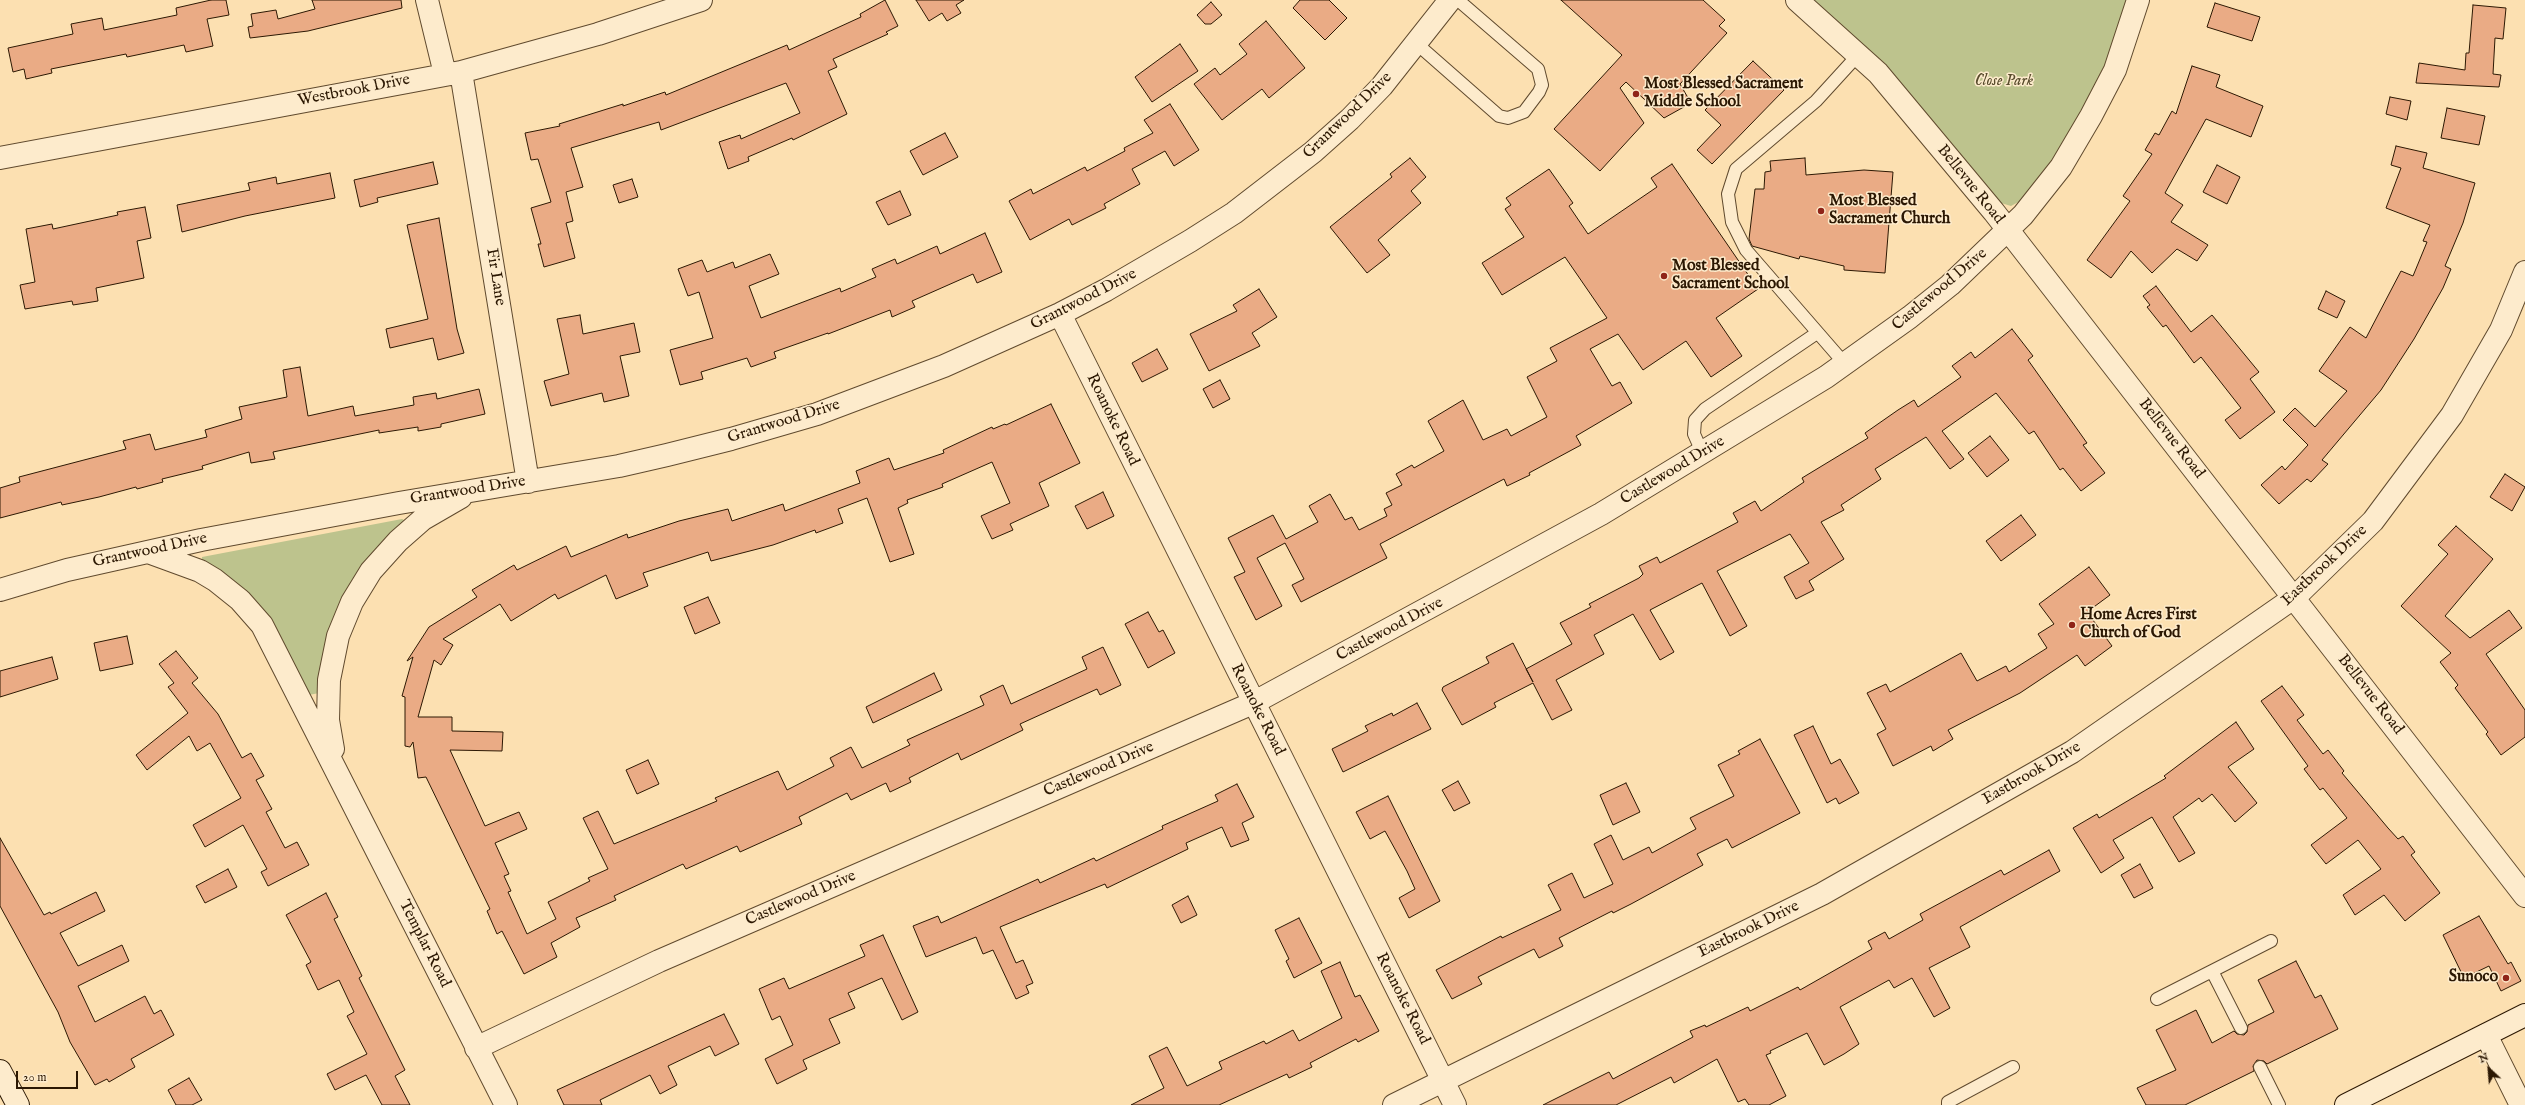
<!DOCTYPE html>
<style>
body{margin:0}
#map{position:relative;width:2525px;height:1105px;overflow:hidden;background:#fce0b1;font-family:"IM FELL English",serif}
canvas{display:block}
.north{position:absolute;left:2469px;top:1049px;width:40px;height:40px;-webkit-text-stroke:3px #fdebcc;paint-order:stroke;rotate:334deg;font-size:11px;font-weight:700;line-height:16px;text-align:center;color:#2c1803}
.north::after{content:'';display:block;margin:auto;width:14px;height:18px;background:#2c1803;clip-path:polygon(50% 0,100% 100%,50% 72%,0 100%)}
.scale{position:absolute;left:16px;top:1071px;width:62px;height:18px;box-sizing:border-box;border:2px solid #2c1803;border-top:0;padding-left:5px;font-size:12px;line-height:14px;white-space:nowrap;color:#2c1803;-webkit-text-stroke:3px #fdebcc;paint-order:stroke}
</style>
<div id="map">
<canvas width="2525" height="1105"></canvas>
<div class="north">N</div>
<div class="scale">20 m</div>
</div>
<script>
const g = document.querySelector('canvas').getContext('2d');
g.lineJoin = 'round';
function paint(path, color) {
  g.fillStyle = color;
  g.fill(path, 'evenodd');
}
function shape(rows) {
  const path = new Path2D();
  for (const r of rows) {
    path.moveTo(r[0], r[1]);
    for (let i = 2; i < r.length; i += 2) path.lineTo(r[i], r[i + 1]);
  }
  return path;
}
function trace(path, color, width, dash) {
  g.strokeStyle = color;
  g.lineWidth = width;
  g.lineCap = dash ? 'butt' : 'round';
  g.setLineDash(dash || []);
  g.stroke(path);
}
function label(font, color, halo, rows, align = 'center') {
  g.font = font + ' "IM FELL English",serif';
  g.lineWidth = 3;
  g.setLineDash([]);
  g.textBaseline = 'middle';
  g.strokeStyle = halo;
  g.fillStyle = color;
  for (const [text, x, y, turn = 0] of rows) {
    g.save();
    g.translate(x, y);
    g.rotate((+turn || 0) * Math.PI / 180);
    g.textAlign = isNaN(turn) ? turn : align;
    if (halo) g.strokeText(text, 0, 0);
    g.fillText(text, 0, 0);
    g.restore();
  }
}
paint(shape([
 [1809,0,2128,0,2100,81,2054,162,2024,199,2011,206,2001,203,1920,111],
 [402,519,408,522,377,554,319,693,309,695,202,565,202,557]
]), '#bdc38d');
const building = shape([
 [211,0,226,0,229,15,207,19,213,46,186,52,184,45,127,57,126,54,51,69,52,73,26,79,24,69,13,72,8,48,73,34,71,24,102,18,104,30,177,15,176,8,211,0],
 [312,0,401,0,402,8,308,31,250,38,248,27,253,26,251,14,276,10,278,19,315,9,312,0],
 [885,0,898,26,886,32,888,34,833,59,837,67,828,71,847,114,793,140,792,138,748,157,749,161,728,169,719,142,740,135,741,139,800,113,786,83,661,130,659,122,571,148,583,187,566,192,573,221,566,223,575,258,544,267,538,244,541,244,531,208,551,202,538,159,531,160,525,133,560,126,559,124,623,104,623,106,665,92,666,95,787,45,789,50,861,17,860,14,885,0],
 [916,0,964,0,956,5,961,13,947,21,942,13,929,21,916,0],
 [1300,0,1329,0,1347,18,1325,40,1293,8,1300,0],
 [1561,0,1703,0,1725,20,1719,26,1727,33,1680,84,1691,103,1664,118,1626,82,1620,88,1644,123,1600,171,1554,129,1622,55,1561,0],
 [1211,2,1222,15,1211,24,1205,24,1197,15,1211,2],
 [2215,3,2260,17,2252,41,2207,27,2215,3],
 [2473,5,2506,8,2503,39,2495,38,2493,74,2501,75,2499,87,2416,83,2419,63,2465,70,2466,53,2469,53,2473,5],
 [1266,21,1305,68,1269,98,1262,89,1222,120,1194,84,1215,68,1220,75,1247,54,1239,44,1266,21],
 [1180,44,1198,71,1152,102,1135,77,1180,44],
 [1753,61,1784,90,1712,164,1697,150,1721,125,1705,110,1753,61],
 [2192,66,2220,75,2216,87,2263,106,2251,137,2206,119,2165,193,2183,205,2171,222,2208,245,2197,261,2177,249,2152,273,2131,251,2111,278,2087,260,2130,201,2123,196,2152,154,2145,150,2155,133,2159,135,2172,111,2176,114,2192,66],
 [2390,97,2411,101,2407,120,2386,114,2390,97],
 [1170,104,1199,150,1174,166,1165,151,1132,169,1140,184,1104,204,1106,208,1072,225,1069,219,1030,240,1009,201,1031,189,1033,194,1085,167,1087,171,1125,151,1124,148,1153,133,1144,120,1170,104],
 [2447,108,2485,116,2479,145,2441,138,2447,108],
 [945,133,958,157,923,175,910,151,945,133],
 [2396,146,2427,153,2423,168,2475,183,2463,223,2445,266,2451,269,2443,288,2414,339,2381,390,2322,460,2328,464,2311,482,2307,479,2279,504,2261,485,2282,466,2285,470,2308,445,2283,420,2295,408,2315,427,2347,391,2319,371,2350,327,2366,338,2401,271,2413,276,2427,242,2423,241,2430,225,2386,208,2401,168,2391,165,2396,146],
 [1410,158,1426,177,1411,191,1421,203,1378,240,1390,255,1367,273,1330,227,1392,177,1390,174,1410,158],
 [1805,158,1806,175,1864,170,1893,172,1885,273,1844,270,1844,266,1800,256,1799,259,1752,246,1749,239,1755,189,1764,189,1765,172,1771,171,1770,161,1805,158],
 [433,162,438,184,377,198,378,202,360,207,354,180,433,162],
 [1672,164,1758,289,1716,318,1742,356,1711,377,1686,341,1643,370,1618,334,1590,349,1612,386,1620,382,1632,403,1576,436,1581,445,1529,473,1530,475,1507,486,1504,479,1380,544,1387,558,1301,602,1292,585,1304,579,1285,543,1257,558,1282,606,1256,620,1234,577,1245,572,1228,538,1273,515,1286,539,1318,522,1309,506,1330,494,1345,520,1352,517,1359,530,1387,516,1384,509,1392,505,1386,493,1402,485,1396,474,1412,465,1414,468,1444,451,1428,421,1463,400,1483,440,1507,429,1511,436,1547,417,1527,377,1557,361,1550,348,1607,318,1565,257,1502,295,1482,263,1524,237,1505,209,1511,205,1506,198,1549,169,1573,203,1569,206,1588,234,1657,187,1651,178,1672,164],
 [2217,165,2240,177,2227,204,2203,192,2217,165],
 [330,173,335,198,245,216,182,232,177,205,250,190,248,183,276,177,277,184,330,173],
 [632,179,638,197,619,203,613,185,632,179],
 [900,191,911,215,888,225,876,202,900,191],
 [145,207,151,238,137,241,144,278,96,288,98,301,73,305,72,301,25,309,20,285,35,282,26,229,52,224,53,229,118,215,117,212,145,207],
 [439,218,457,329,464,353,438,360,433,338,390,348,386,329,428,319,407,225,439,218],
 [985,233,1002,272,977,283,973,274,912,301,915,307,892,317,890,310,828,334,828,333,774,352,776,358,751,367,747,358,701,372,703,379,680,385,670,350,713,338,699,292,688,296,678,269,702,260,707,272,733,262,735,268,770,254,779,274,749,286,761,318,840,288,841,292,876,277,872,269,895,259,897,264,937,246,940,254,985,233],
 [2156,286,2191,332,2212,315,2259,372,2250,379,2275,412,2240,439,2225,420,2241,408,2201,357,2194,363,2166,325,2163,327,2147,307,2150,305,2143,296,2156,286],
 [1259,289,1277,317,1252,333,1260,346,1209,371,1190,334,1237,311,1233,305,1259,289],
 [2326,291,2345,301,2337,318,2318,309,2326,291],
 [580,315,583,334,634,323,640,352,620,356,629,396,604,402,602,393,551,406,544,381,569,374,557,319,580,315],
 [2012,329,2033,356,2028,360,2087,443,2083,445,2105,473,2081,491,2063,468,2060,470,2034,431,2029,434,1996,393,1942,431,1964,459,1950,469,1926,437,1875,469,1881,479,1841,505,1844,510,1821,522,1844,559,1809,581,1814,590,1796,599,1784,577,1809,563,1790,534,1717,571,1747,626,1730,636,1702,583,1650,610,1674,652,1660,660,1633,614,1594,635,1604,654,1556,680,1572,710,1552,720,1533,683,1494,703,1496,707,1462,725,1442,690,1443,687,1489,663,1486,657,1513,643,1533,682,1526,669,1572,644,1560,623,1591,607,1589,604,1639,578,1643,574,1639,566,1657,557,1660,563,1738,522,1733,513,1755,501,1761,511,1804,482,1802,478,1868,438,1865,433,1898,410,1914,400,1918,407,1961,377,1952,366,1971,352,1975,358,2012,329],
 [1157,349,1168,369,1142,382,1132,363,1157,349],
 [300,367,308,416,353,406,355,416,414,405,413,397,436,393,437,399,479,389,485,414,441,424,441,427,418,431,418,427,379,433,379,430,273,452,275,459,251,463,249,452,202,466,203,469,162,479,163,482,137,489,136,487,99,497,62,505,61,502,0,518,0,488,20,482,19,477,126,449,123,441,150,434,155,450,207,437,205,430,242,419,239,407,287,397,283,370,300,367],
 [1220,380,1230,399,1213,408,1203,389,1220,380],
 [1051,404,1080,463,1039,483,1049,506,1010,524,1013,530,992,539,981,516,1010,503,992,462,942,484,943,487,907,500,908,503,898,508,914,554,890,562,867,498,838,509,843,523,816,533,815,530,773,545,711,561,708,552,643,573,648,586,616,599,606,575,558,599,555,594,511,621,500,604,443,639,453,645,441,665,434,660,418,717,452,717,452,731,503,732,502,751,450,750,485,826,519,812,527,829,495,843,509,874,504,876,511,891,508,892,527,934,556,919,548,902,590,881,588,878,608,869,583,818,598,811,614,844,717,801,715,798,778,771,787,790,834,766,830,758,851,747,862,768,910,745,907,740,984,705,980,696,1003,685,1011,704,1087,669,1082,657,1103,647,1121,685,1100,695,1097,689,1020,724,1023,730,961,760,958,753,909,778,911,782,890,792,886,783,851,800,847,793,799,817,802,824,740,852,737,846,686,869,683,864,614,896,616,900,576,918,580,927,551,943,557,957,524,974,502,931,497,934,487,911,490,909,426,777,418,778,413,742,410,747,405,746,405,697,402,696,413,657,407,661,429,627,477,597,472,590,514,565,517,570,566,546,571,557,627,534,628,538,679,521,728,509,732,521,783,504,785,511,860,483,856,471,889,458,894,470,944,453,943,450,992,427,993,429,1005,424,1006,425,1051,404],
 [1990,436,2009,460,1987,477,1968,453,1990,436],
 [2505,474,2525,487,2512,511,2490,497,2505,474],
 [1103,492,1114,516,1087,529,1075,506,1103,492],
 [2021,515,2036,535,2001,561,1986,541,2021,515],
 [2456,526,2493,559,2445,616,2470,638,2509,610,2522,628,2486,654,2525,710,2525,737,2501,755,2486,734,2488,732,2455,688,2458,685,2440,662,2451,653,2401,606,2448,554,2438,545,2456,526],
 [2089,567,2110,595,2087,612,2112,646,2085,666,2077,655,2020,693,1948,730,1953,739,1933,751,1931,746,1893,766,1877,734,1886,729,1867,693,1886,684,1890,692,1961,653,1977,681,2006,666,2009,672,2047,648,2038,634,2054,624,2039,604,2089,567],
 [708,597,720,623,695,634,684,607,708,597],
 [1148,612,1159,632,1163,630,1175,653,1148,668,1125,624,1148,612],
 [127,636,133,664,100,671,94,643,127,636],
 [176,651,198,678,192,683,218,714,242,758,251,753,264,776,256,780,272,809,266,812,285,848,297,842,309,865,268,886,261,872,267,869,243,825,205,847,193,825,241,798,210,743,197,751,189,736,147,770,136,755,188,713,168,687,174,683,159,664,176,651],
 [52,657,58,679,0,697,0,671,52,657],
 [934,673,942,690,873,723,866,707,934,673],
 [2282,686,2304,715,2297,720,2323,754,2328,750,2344,771,2342,773,2388,828,2398,839,2403,836,2415,852,2411,855,2440,893,2405,921,2384,895,2355,915,2343,895,2381,869,2358,840,2326,864,2311,845,2347,818,2323,788,2320,790,2304,769,2308,766,2261,701,2282,686],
 [1417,703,1431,729,1343,772,1332,749,1368,731,1365,726,1392,713,1393,716,1417,703],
 [2236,722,2254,749,2228,767,2257,803,2235,822,2212,794,2202,802,2199,798,2173,817,2195,853,2179,862,2152,817,2113,840,2124,858,2101,873,2073,828,2097,814,2099,818,2166,778,2164,776,2236,722],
 [1813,726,1831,764,1840,759,1859,793,1839,804,1836,798,1827,803,1794,735,1813,726],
 [1760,739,1800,813,1732,848,1727,839,1697,854,1703,865,1631,904,1613,913,1612,911,1559,938,1563,946,1539,958,1534,949,1478,977,1482,984,1452,999,1436,970,1501,936,1502,938,1561,910,1548,885,1572,873,1584,898,1613,884,1594,844,1611,835,1623,860,1649,847,1652,853,1696,829,1690,818,1734,796,1718,765,1740,754,1738,751,1760,739],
 [648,760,659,784,637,794,626,770,648,760],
 [1458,781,1470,803,1454,811,1442,790,1458,781],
 [1626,783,1640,812,1613,825,1600,795,1626,783],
 [1237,784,1254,817,1242,823,1249,840,1231,847,1222,827,1186,843,1188,849,1107,888,1105,884,1000,927,1016,963,1023,960,1033,983,1026,986,1029,993,1016,999,993,950,983,954,976,937,926,957,913,926,938,916,941,923,1038,879,1040,883,1094,858,1096,861,1163,829,1162,826,1218,801,1215,795,1237,784],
 [1388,796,1440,901,1409,918,1399,898,1415,889,1407,871,1385,831,1370,839,1356,812,1388,796],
 [0,838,44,915,50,912,51,914,96,892,105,911,60,933,78,966,122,945,129,961,78,986,95,1022,145,996,154,1014,161,1010,174,1035,131,1059,135,1067,109,1082,107,1079,95,1085,70,1042,58,1012,0,906,0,838],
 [2049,850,2060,871,1960,927,1970,947,1929,968,1950,1008,1934,1017,1912,978,1894,988,1889,980,1840,1007,1859,1044,1844,1054,1824,1065,1807,1033,1770,1051,1771,1053,1766,1055,1786,1096,1769,1105,1749,1105,1745,1099,1738,1102,1717,1059,1674,1083,1671,1077,1616,1105,1543,1105,1609,1072,1613,1079,1693,1037,1690,1031,1705,1025,1706,1027,1748,1007,1750,1011,1798,987,1800,990,1872,949,1868,941,1885,932,1889,939,1923,920,1920,914,2001,870,2004,875,2049,850],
 [2140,864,2153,888,2134,898,2121,875,2140,864],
 [228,869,237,887,205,903,196,886,228,869],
 [326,893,338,917,334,919,362,976,359,978,405,1070,395,1076,410,1105,382,1105,366,1075,335,1090,327,1074,367,1054,347,1016,354,1012,339,980,318,990,306,965,311,962,286,915,326,893],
 [1188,896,1197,915,1181,923,1172,905,1188,896],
 [2479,916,2508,964,2511,962,2521,981,2501,991,2489,966,2464,978,2443,935,2479,916],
 [1299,918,1322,963,1294,978,1286,961,1289,959,1275,930,1299,918],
 [883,935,918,1012,902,1020,882,978,848,993,855,1008,829,1019,840,1043,803,1060,807,1069,777,1084,765,1059,793,1045,780,1016,772,1020,759,989,784,978,789,989,865,956,860,945,883,935],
 [2296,961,2315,998,2321,995,2338,1029,2267,1064,2264,1061,2257,1060,2253,1066,2254,1071,2185,1105,2146,1105,2137,1088,2176,1070,2156,1030,2196,1010,2212,1043,2234,1031,2237,1034,2244,1035,2247,1032,2248,1025,2274,1012,2258,980,2296,961],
 [1340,962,1355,997,1360,995,1379,1031,1358,1042,1356,1039,1310,1063,1312,1067,1289,1078,1287,1074,1219,1105,1131,1105,1164,1088,1149,1056,1167,1047,1187,1086,1222,1069,1219,1062,1264,1041,1266,1044,1293,1030,1299,1041,1342,1018,1321,971,1340,962],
 [724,1014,739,1044,715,1056,710,1046,668,1066,677,1085,660,1094,650,1075,600,1100,602,1105,564,1105,557,1090,724,1014],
 [189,1078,202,1100,192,1105,176,1105,168,1090,189,1078]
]);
paint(building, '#eaab85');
trace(building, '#2c1803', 1);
const lane = shape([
 [1417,44,1499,116,1508,118,1524,112,1539,92,1542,85,1538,69,1458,0],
 [1845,364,1746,250,1732,222,1728,194,1736,169,1816,101,1858,55],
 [1703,454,1694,434,1695,420,1705,409,1817,333],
 [2212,971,2241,1028],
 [2157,999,2271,941],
 [2260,1067,2279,1105],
 [1948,1105,1948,1102,2013,1067]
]);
const street = shape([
 [427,0,445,74],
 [1797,0,1878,73,1994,212,2525,896],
 [461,72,528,482],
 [0,158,461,72,598,34,701,0],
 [1060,314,1455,1105],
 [148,552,200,571,215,580,240,600,262,625,506,1105],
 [0,590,67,570,201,540,399,503,619,466,667,455,731,439,817,414,944,366,1060,314,1106,290,1190,241,1234,213,1313,152,1350,119,1382,86,1450,0],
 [333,749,328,720,329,680,338,636,352,602,371,571,398,541,423,519,461,497],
 [2486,1035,2521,1105],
 [476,1048,659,961,1253,703,1601,514,1826,377,1910,317,1950,285,2023,215,2061,167,2091,116,2115,70,2138,0],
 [1394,1105,1822,894,2072,752,2295,597,2373,521,2452,415,2501,330,2525,272]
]);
const secondary = shape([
 [0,1071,18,1105],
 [2346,1105,2525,1015]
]);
trace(lane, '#604a2e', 14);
trace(street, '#604a2e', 24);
trace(secondary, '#2c1803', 24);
trace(lane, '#fdebcc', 12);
trace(street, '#fdebcc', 22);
trace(secondary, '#fdebcc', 22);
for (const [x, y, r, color] of [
 [1636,94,4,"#8f2418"],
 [1821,211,4,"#8f2418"],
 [1664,276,4,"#8f2418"],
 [2072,625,4,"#8f2418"],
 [2506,978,4,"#8f2418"]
]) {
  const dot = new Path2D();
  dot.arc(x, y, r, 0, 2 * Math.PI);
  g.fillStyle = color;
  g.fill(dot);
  trace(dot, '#fdebcc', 1.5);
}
label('italic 16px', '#584b2c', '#fdebcc', [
 ["Close Park",2004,82]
]);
label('bold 16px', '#2c1803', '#fdebcc', [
 ["Most Blessed Sacrament",1644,85],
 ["Middle School",1644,103],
 ["Most Blessed",1829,202],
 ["Sacrament Church",1829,220],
 ["Most Blessed",1672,267],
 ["Sacrament School",1672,285],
 ["Home Acres First",2080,616],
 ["Church of God",2080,634],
 ["Sunoco",2498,978,"right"]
], 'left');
label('16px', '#2c1803', '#fdebcc', [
 ["Westbrook Drive",354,91,-11],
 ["Grantwood Drive",1348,116,-44],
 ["Bellevue Road",1970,185,51],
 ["Fir Lane",495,277,81],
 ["Castlewood Drive",1940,290,-40],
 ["Grantwood Drive",1084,300,-27],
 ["Roanoke Road",1112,420,64],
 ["Grantwood Drive",784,422,-17],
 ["Bellevue Road",2171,439,52],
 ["Castlewood Drive",1673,471,-31],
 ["Grantwood Drive",468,491,-9],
 ["Grantwood Drive",150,551,-12],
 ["Eastbrook Drive",2325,566,-43],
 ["Castlewood Drive",1390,630,-28],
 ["Bellevue Road",2370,695,52],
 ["Roanoke Road",1257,710,63],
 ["Castlewood Drive",1099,770,-23],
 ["Eastbrook Drive",2032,774,-30],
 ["Castlewood Drive",801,899,-23],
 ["Eastbrook Drive",1749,930,-26],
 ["Templar Road",424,944,63],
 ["Roanoke Road",1402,999,63]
]);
</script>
